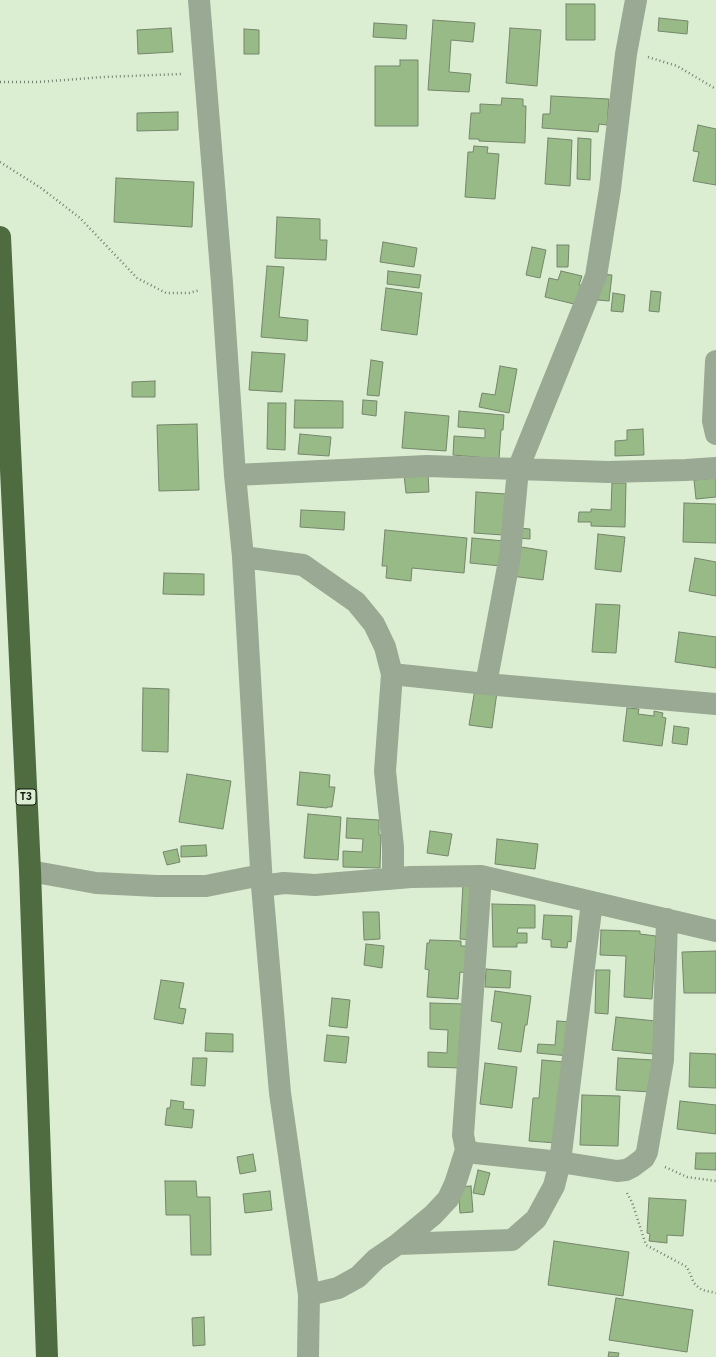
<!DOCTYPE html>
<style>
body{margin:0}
canvas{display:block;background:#dbeed2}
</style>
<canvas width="716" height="1357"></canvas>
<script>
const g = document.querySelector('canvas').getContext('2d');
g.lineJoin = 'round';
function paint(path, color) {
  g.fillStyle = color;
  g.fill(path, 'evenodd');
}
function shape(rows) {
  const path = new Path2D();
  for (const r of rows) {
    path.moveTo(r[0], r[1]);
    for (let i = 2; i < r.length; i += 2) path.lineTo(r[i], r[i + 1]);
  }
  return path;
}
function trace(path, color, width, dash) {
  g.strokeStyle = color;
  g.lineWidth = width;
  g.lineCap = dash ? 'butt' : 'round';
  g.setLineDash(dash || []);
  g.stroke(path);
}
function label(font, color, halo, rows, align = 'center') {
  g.font = font + ' "IBM Plex Sans",sans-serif';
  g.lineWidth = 3.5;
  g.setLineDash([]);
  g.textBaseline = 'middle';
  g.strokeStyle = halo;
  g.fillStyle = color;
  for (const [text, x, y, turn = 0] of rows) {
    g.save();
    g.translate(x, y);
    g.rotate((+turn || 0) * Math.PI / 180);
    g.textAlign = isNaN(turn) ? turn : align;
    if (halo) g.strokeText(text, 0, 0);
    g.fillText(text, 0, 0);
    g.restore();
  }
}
const building = shape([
 [566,4,595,4,595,40,566,40,566,4],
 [659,18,688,21,687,34,658,31,659,18],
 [433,20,475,23,473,42,451,40,449,72,471,74,469,92,428,90,433,20],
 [374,23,407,25,406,39,373,37,374,23],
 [171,28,173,52,138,54,137,30,171,28],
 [510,28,541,30,537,86,506,83,510,28],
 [244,29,259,30,259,54,244,54,244,29],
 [400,60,418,60,418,126,375,126,375,66,400,66,400,60],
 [551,96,609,99,607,125,599,124,598,132,542,128,543,114,550,114,551,96],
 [502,98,523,99,523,106,526,106,525,143,479,141,479,139,469,139,471,113,480,113,480,104,501,105,502,98],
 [178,112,178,130,137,131,137,113,178,112],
 [698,125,716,129,716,185,693,181,699,152,693,151,698,125],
 [548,138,572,140,570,186,545,184,548,138],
 [578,138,591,139,590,180,577,179,578,138],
 [474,146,488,147,487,153,499,154,495,199,465,197,468,152,473,152,474,146],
 [116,178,194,182,192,227,114,222,116,178],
 [277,217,320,219,320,240,327,240,326,260,275,258,277,217],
 [383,242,417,248,414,267,380,262,383,242],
 [557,245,569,245,568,267,557,267,557,245],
 [532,247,546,250,540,278,526,275,532,247],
 [267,266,284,267,279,317,308,320,307,341,261,337,267,266],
 [388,271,421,275,419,288,387,284,388,271],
 [561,271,582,276,579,285,584,286,578,305,545,297,549,278,558,280,561,271],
 [601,274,612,275,609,301,598,300,601,274],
 [386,288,422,293,417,335,381,330,386,288],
 [651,291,661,292,659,312,649,311,651,291],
 [613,293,625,295,623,312,611,311,613,293],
 [252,352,285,354,282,392,249,390,252,352],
 [371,360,383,362,379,396,367,395,371,360],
 [500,366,517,369,509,413,479,407,482,393,495,395,500,366],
 [155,381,155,397,132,397,132,382,155,381],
 [295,400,343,401,343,428,294,428,295,400],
 [363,400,377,401,376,416,362,414,363,400],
 [268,403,286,403,285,450,267,449,268,403],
 [459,411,504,415,503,430,501,430,499,459,453,455,454,436,485,438,485,429,458,427,459,411],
 [405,412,449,416,446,451,402,448,405,412],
 [197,424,199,490,159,491,157,425,197,424],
 [643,429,644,455,615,456,615,441,627,440,627,430,643,429],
 [300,434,331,437,329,456,298,454,300,434],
 [428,474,429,492,406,493,404,475,428,474],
 [716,478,716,497,696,499,694,480,716,478],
 [612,483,626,483,625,527,591,526,591,522,578,522,579,512,591,512,591,509,611,510,612,483],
 [476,492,506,494,503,535,474,533,476,492],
 [684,503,716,504,716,543,683,542,684,503],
 [301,510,345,512,344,530,300,527,301,510],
 [518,528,530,529,530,539,518,538,518,528],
 [385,530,467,538,464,573,412,568,411,581,386,578,387,566,382,566,385,530],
 [598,534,625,537,621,572,595,569,598,534],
 [472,538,504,541,501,566,470,563,472,538],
 [515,546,547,551,543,580,511,576,515,546],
 [695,558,716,562,716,596,689,591,695,558],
 [164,573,204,574,204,595,163,594,164,573],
 [596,604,620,605,616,653,592,652,596,604],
 [679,632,716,637,716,668,675,662,679,632],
 [143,688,169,689,168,752,142,751,143,688],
 [475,689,497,692,492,728,469,725,475,689],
 [627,708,639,709,638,714,654,716,654,711,663,713,662,717,666,718,662,746,623,741,627,708],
 [674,726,689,728,687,745,672,743,674,726],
 [300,772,330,775,329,787,335,787,332,807,327,807,327,808,297,805,300,772],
 [187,774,231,781,223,829,179,822,187,774],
 [308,814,341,817,338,860,304,858,308,814],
 [347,818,379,820,379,835,381,835,380,868,343,867,343,851,362,852,363,839,346,838,347,818],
 [430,831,452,834,448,856,427,853,430,831],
 [497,839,538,844,535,869,495,864,497,839],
 [206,845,207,856,181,857,181,846,206,845],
 [177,849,180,862,167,865,163,852,177,849],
 [463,884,476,885,473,940,460,939,463,884],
 [492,904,535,905,535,928,518,928,517,933,527,933,527,943,517,943,517,947,493,947,492,904],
 [363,912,379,912,380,939,364,940,363,912],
 [544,915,572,916,571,942,568,941,567,948,551,947,551,940,542,939,544,915],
 [601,930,640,931,640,934,656,936,652,999,624,997,626,956,600,955,601,930],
 [430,940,461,941,461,946,470,946,469,973,460,972,458,999,427,997,429,970,425,969,427,943,429,943,430,940],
 [366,944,384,946,382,968,364,965,366,944],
 [716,951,716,993,684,993,682,952,716,951],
 [486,969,511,971,510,988,485,987,486,969],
 [596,970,610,970,608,1014,595,1013,596,970],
 [161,980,184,983,179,1008,186,1009,183,1024,154,1019,161,980],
 [495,991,531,996,527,1025,525,1025,521,1052,498,1049,502,1023,491,1021,495,991],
 [332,998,350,1000,347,1028,329,1026,332,998],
 [430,1003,465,1004,462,1068,428,1067,428,1052,447,1053,448,1030,430,1029,430,1003],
 [616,1017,656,1021,653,1054,612,1050,616,1017],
 [557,1021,572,1022,569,1056,537,1053,538,1044,555,1045,557,1021],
 [206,1033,233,1034,233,1052,205,1051,206,1033],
 [327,1035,349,1037,346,1063,324,1061,327,1035],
 [690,1053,716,1054,716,1088,689,1087,690,1053],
 [193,1058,207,1058,205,1086,191,1085,193,1058],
 [618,1058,653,1060,651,1092,616,1090,618,1058],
 [542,1060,565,1062,557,1143,529,1141,533,1098,539,1098,542,1060],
 [485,1063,517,1067,512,1108,480,1104,485,1063],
 [582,1095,620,1096,618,1146,580,1145,582,1095],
 [171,1100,184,1102,183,1109,194,1110,192,1128,165,1125,167,1108,170,1108,171,1100],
 [680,1101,716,1105,716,1134,677,1129,680,1101],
 [696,1153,716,1153,716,1170,695,1169,696,1153],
 [253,1154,256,1171,240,1174,237,1157,253,1154],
 [478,1170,490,1173,484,1195,473,1193,478,1170],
 [165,1181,196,1181,197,1197,210,1197,211,1255,191,1255,190,1215,166,1215,165,1181],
 [471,1186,473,1212,460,1213,458,1187,471,1186],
 [270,1191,272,1210,245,1213,243,1194,270,1191],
 [649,1198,686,1200,683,1236,667,1235,667,1243,649,1241,650,1234,647,1233,649,1198],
 [554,1241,629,1252,623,1296,548,1285,554,1241],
 [616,1298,693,1310,687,1352,609,1340,616,1298],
 [204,1317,205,1345,193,1346,192,1318,204,1317],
 [609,1352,619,1353,618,1357,608,1357,609,1352]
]);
paint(building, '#98ba87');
trace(building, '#75866c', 1);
trace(shape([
 [648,57,677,66,716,89],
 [0,82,38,82,104,77,182,74],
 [0,162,41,188,80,218,137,278,166,293,189,293,200,290],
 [665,1167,687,1177,716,1181],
 [627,1193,632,1202,646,1245,687,1267,694,1283,698,1287,702,1290,716,1293]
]), '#74816e', 2.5, [1, 3]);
trace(shape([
 [199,0,222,283,235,475,243,557,262,886,280,1093,309,1295,308,1357],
 [716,361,713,421,716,434],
 [235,475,427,466,608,472,686,470,716,468],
 [243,557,303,565,356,602,374,624,385,647,392,674,385,771,393,847,393,878],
 [392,674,486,684,716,704],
 [486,684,510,556,518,469,596,276,610,189,626,54,636,0],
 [30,871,96,883,157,886,206,886,261,875],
 [481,876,463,1135,466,1150,475,1153,560,1162,617,1171,626,1170,632,1167,644,1158,647,1152,663,1060,667,919],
 [262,886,284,883,315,885,411,877,481,876,716,931],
 [398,1244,433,1215,448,1199,455,1184,466,1150],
 [309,1295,338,1288,358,1277,376,1259,398,1244,512,1240,536,1219,554,1186,560,1162,592,902]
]), '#9aa993', 22);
trace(shape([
 [0,237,30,871,47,1357]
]), '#4e6c40', 22);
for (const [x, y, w] of [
 [26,797,20]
]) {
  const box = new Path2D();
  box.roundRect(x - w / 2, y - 8, w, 16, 3);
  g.fillStyle = '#dbeed2';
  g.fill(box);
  trace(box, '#11180e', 1);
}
label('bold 10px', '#11180e', null, [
 ["T3",26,797]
]);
</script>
